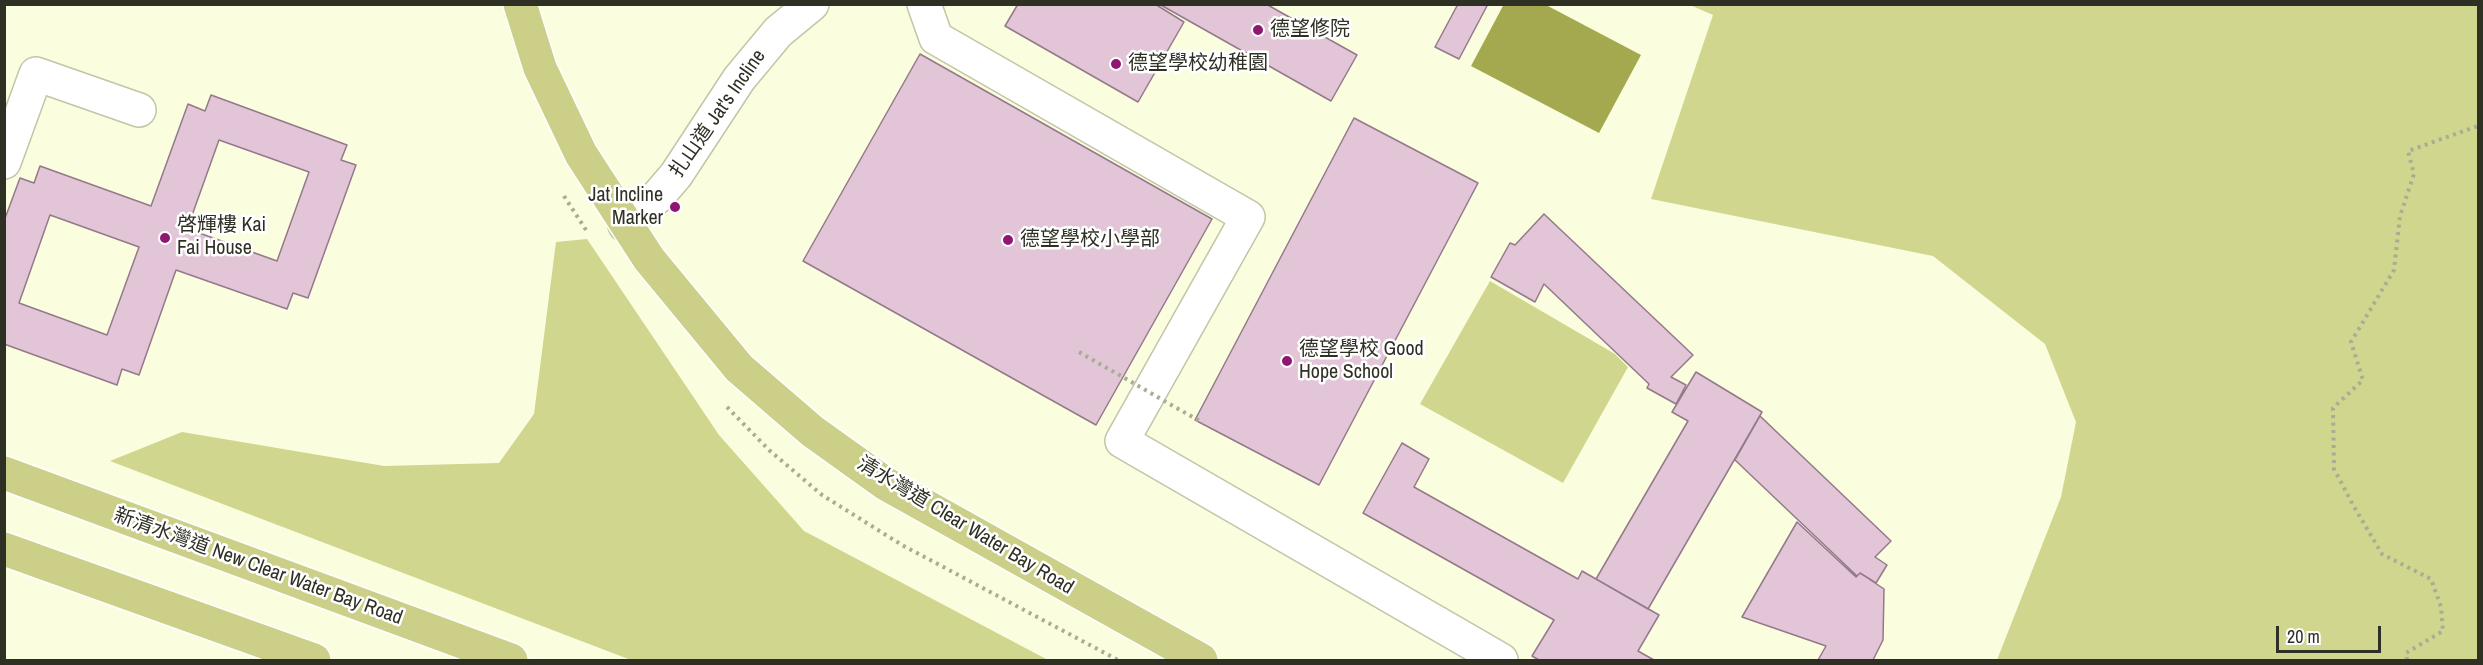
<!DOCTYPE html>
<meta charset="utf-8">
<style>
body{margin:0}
#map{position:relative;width:2483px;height:665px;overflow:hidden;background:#fafdde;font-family:"Archivo Narrow",sans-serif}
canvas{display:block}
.frame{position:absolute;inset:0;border:6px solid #2f3024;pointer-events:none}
.scale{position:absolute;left:2276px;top:626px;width:105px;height:27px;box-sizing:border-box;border:3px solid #2f3024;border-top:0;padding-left:8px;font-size:18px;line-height:21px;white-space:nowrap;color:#2f3024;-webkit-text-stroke:4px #fff;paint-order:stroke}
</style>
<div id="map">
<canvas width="2483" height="665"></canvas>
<div class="frame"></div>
<div class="scale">20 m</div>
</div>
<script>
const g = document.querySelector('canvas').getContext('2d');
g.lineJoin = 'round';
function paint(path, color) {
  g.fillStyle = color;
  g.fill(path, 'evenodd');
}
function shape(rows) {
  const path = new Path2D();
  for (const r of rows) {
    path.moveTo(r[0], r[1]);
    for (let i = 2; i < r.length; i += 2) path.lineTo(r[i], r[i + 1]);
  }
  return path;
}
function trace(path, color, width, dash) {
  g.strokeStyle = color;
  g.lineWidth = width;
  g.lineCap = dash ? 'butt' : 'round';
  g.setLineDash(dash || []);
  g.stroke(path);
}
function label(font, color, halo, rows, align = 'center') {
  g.font = font + ' "Archivo Narrow","Noto Sans TC",sans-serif';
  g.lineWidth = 5;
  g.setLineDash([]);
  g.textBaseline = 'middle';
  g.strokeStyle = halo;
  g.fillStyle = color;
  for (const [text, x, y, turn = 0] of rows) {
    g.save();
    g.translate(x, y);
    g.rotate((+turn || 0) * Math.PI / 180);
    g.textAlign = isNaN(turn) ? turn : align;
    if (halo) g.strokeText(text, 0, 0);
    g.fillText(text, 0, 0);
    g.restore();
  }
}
paint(shape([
 [1690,5,2478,5,2478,660,1997,660,2061,497,2076,422,2045,344,1933,256,1651,199,1713,15],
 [587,239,719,435,804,531,1048,660,631,660,110,461,182,432,384,466,499,463,534,414,556,242],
 [1490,281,1615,354,1628,367,1563,483,1420,404]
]), '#d0d68d');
paint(shape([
 [1504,4,1546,5,1641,55,1599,133,1471,66]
]), '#a4a950');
const building = shape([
 [1018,4,1155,4,1184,22,1138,102,1005,26,1018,4],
 [1159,4,1266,4,1357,55,1331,101,1159,4],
 [1458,4,1488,4,1459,59,1435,47,1458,4],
 [920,54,1212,219,1096,425,803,261,920,54],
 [211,95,347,145,341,160,356,165,308,298,293,293,287,309,176,270,139,375,122,369,117,385,4,344,4,221,20,178,34,183,40,166,151,206,188,104,205,111,211,95],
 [219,140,309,172,277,261,191,230,194,221,190,221,219,140],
 [50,215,139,247,107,335,19,303,50,215],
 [1354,118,1478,183,1319,485,1195,420,1354,118],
 [1544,214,1693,355,1671,377,1686,385,1676,404,1647,388,1649,384,1544,284,1535,302,1491,277,1510,243,1515,245,1544,214],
 [1696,372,1762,412,1648,609,1596,579,1688,421,1672,412,1696,372],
 [1760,416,1891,541,1875,557,1887,565,1876,583,1860,573,1857,576,1735,460,1760,416],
 [1402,443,1429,459,1414,487,1578,579,1582,571,1659,615,1638,651,1654,660,1539,660,1532,656,1554,620,1363,513,1402,443],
 [1797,522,1856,577,1860,573,1884,589,1883,640,1873,660,1818,660,1826,646,1742,617,1797,522]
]);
paint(building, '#e2c5d7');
trace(building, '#94798a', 1.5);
const minor = shape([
 [924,4,936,38,1248,217,1122,441,1501,660],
 [4,162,36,74,139,110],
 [625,225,658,196,676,175,739,79,778,32,812,4]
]);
const major = shape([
 [520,4,540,68,581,154,649,259,739,368,812,431,886,484,1201,660],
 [4,473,511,660],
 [4,549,314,660]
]);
trace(minor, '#c2c5a7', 36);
trace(major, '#fff', 36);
trace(shape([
 [564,196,586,230],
 [727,407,769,450,822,495,902,545,1118,660],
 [2407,660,2406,653,2443,631,2441,607,2431,579,2382,554,2353,505,2334,469,2333,408,2363,380,2351,342,2394,270,2400,216,2414,174,2408,151,2478,126]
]), '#aaac95', 4, [3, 4.5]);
trace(minor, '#fff', 33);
trace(major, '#cbcf88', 33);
trace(shape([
 [1079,352,1203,423]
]), '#aaac95', 4, [3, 4.5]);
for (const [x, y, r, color] of [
 [1258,30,6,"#901674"],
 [1116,64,6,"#901674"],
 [675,207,6,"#901674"],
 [165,238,6,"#901674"],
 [1008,240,6,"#901674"],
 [1287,361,6,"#901674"]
]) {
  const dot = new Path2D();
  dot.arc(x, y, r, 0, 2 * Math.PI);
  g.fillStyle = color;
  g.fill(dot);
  trace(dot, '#fff', 2);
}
label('20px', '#2f3024', '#fff', [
 ["德望修院",1270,30],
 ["德望學校幼稚園",1128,64],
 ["Jat Incline",663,196,"right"],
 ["Marker",663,219,"right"],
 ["啓輝樓 Kai",177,226],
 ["Fai House",177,249],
 ["德望學校小學部",1020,240],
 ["德望學校 Good",1299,350],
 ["Hope School",1299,373]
], 'left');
label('20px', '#2f3024', '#fff', [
 ["扎山道 Jat's Incline",718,114,-55],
 ["清水灣道 Clear Water Bay Road",965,526,31],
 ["新清水灣道 New Clear Water Bay Road",258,567,20]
]);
</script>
